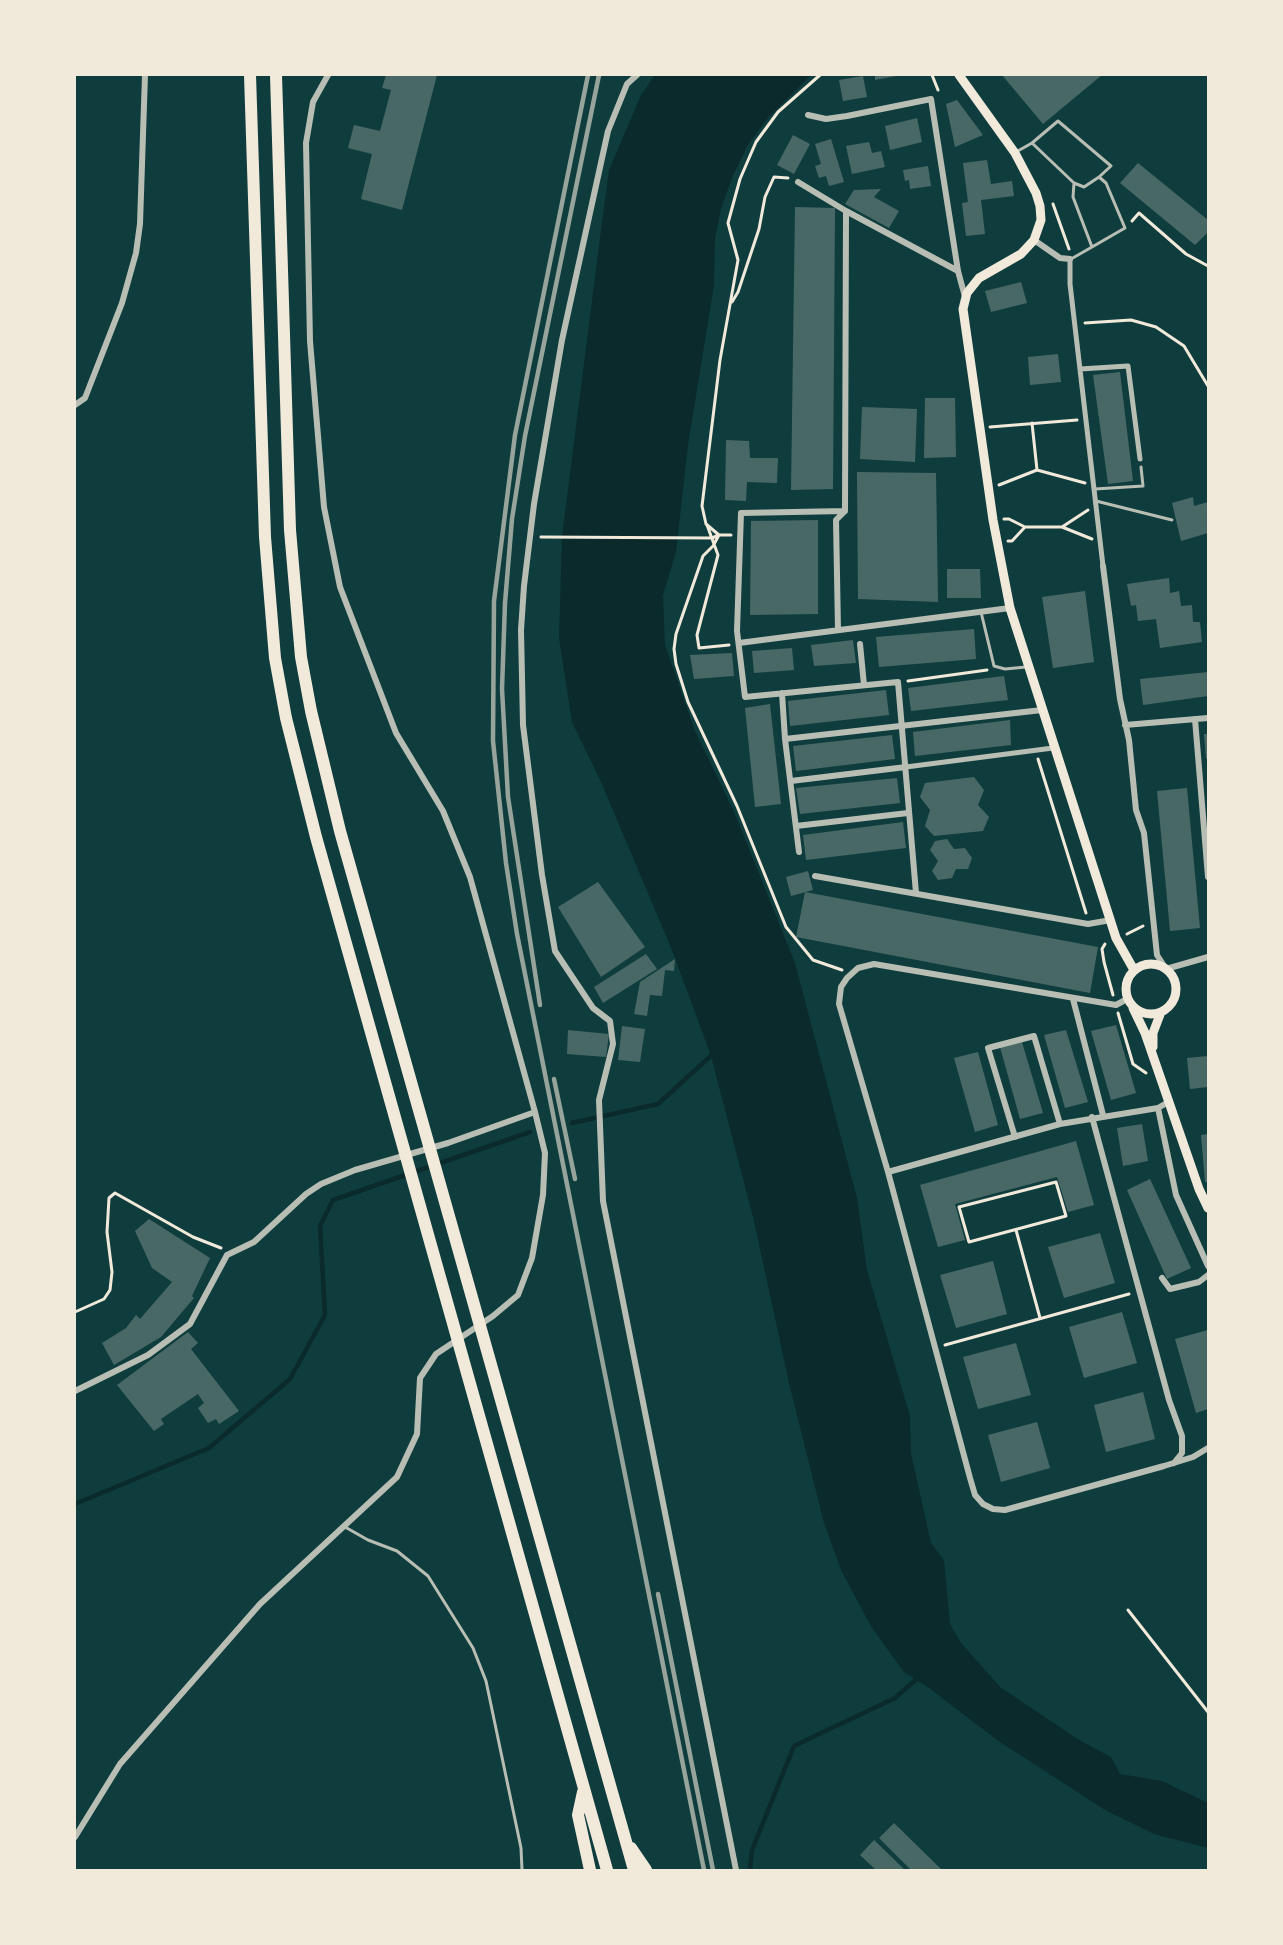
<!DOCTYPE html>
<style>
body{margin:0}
#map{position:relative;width:1283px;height:1945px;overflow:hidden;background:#0f3d3e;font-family:Montserrat,sans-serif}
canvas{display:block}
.frame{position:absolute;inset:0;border:76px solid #f1e9da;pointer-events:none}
</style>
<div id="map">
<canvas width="1283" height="1945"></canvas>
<div class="frame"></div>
</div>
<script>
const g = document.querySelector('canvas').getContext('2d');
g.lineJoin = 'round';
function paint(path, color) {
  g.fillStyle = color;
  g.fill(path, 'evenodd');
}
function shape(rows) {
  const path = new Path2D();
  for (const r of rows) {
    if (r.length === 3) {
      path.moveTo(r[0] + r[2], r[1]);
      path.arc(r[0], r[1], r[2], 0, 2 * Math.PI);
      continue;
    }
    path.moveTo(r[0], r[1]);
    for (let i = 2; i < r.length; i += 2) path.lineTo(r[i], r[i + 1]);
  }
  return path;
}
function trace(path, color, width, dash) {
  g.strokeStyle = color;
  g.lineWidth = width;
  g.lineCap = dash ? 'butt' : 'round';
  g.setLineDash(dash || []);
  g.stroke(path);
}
paint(shape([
 [655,75,811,75,767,119,748,145,733,175,721,209,715,238,714,285,688,445,676,552,663,595,665,645,695,731,735,814,795,963,857,1198,867,1270,910,1416,911,1453,931,1543,944,1560,950,1624,961,1643,1000,1687,1079,1740,1111,1757,1120,1774,1162,1781,1208,1803,1208,1848,1154,1834,1105,1810,997,1740,929,1688,904,1672,872,1628,841,1570,824,1523,789,1383,754,1221,711,1056,672,950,601,782,572,722,559,638,562,536,601,230,609,170,641,95]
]), '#0a2a2b');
trace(shape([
 [572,1123,658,1104,715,1052],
 [75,1504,209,1448,290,1379,325,1315,320,1226,333,1200,530,1132],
 [750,1870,752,1850,794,1746,895,1698,919,1677]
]), '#0a2a2b', 4.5);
paint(shape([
 [386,75,437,75,402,210,361,199,372,154,348,148,354,125,380,131,391,90,382,88],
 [875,75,896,75,896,76,875,80],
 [1002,75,1102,75,1043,124],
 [863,76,867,97,843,101,839,80],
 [957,100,983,135,955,147,946,104],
 [917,118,922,142,890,150,885,126],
 [793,135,810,144,794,174,777,165],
 [831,139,844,182,829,186,826,176,819,178,815,166,821,164,815,144],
 [869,142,872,153,881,151,885,167,852,174,846,146],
 [987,160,991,184,1012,181,1014,196,981,200,985,234,966,236,962,203,968,202,963,163],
 [1138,163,1208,220,1208,232,1195,245,1120,183],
 [928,166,931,186,910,189,909,180,905,181,903,170],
 [881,189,874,197,899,211,889,228,845,204,854,190],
 [795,207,835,208,833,489,791,490],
 [1021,282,1027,303,991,312,985,291],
 [1058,354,1061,382,1030,385,1028,357],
 [1120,372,1133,481,1108,484,1093,375],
 [925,398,955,398,956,457,924,458],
 [862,407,917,409,915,462,860,459],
 [726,440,749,441,750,458,778,458,777,483,747,482,746,501,725,500],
 [857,472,936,473,938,602,858,599],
 [1193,497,1194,506,1208,502,1208,533,1181,541,1172,503],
 [818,520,818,614,750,615,751,521],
 [947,569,980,569,981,598,947,598],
 [1169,578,1170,593,1179,591,1181,606,1192,605,1193,622,1200,622,1202,642,1160,648,1156,619,1138,621,1136,605,1131,606,1127,584],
 [1085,591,1094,662,1053,668,1042,597],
 [974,629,976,659,879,667,876,637],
 [853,640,856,663,814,666,811,645],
 [792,648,794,670,754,673,752,651],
 [732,653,734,676,694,679,690,655],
 [1208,672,1208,696,1143,705,1140,679],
 [1004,676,1008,700,911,711,908,688],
 [886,690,889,715,790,726,788,701],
 [770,704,781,804,755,807,745,708],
 [1010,720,1011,745,915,756,913,732],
 [1204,734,1208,734,1208,758,1206,759],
 [892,735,895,759,796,771,793,746],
 [974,777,984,790,978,805,989,817,983,831,934,836,925,826,930,810,920,797,925,783],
 [897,778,900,803,800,814,796,788],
 [1187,788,1200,928,1170,931,1157,791],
 [903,822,906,848,806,860,803,835],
 [947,839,954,849,965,848,972,858,968,869,956,869,952,878,938,880,932,871,938,861,930,850,935,841],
 [808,871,813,890,791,896,786,877],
 [598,882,645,947,601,977,558,907],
 [805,892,1098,947,1090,993,796,937],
 [646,954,657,969,603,1003,594,987],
 [675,959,674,971,665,970,662,996,650,995,647,1016,634,1014,640,982],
 [1116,1025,1136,1093,1111,1100,1091,1031],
 [622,1026,645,1029,640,1062,618,1060],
 [568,1030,609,1034,606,1057,567,1054],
 [1066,1030,1088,1102,1065,1108,1044,1035],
 [1022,1042,1043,1113,1020,1119,1000,1047],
 [978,1052,998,1125,975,1132,954,1058],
 [1208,1056,1208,1087,1190,1089,1187,1058],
 [1142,1124,1148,1161,1123,1166,1117,1128],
 [1208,1134,1208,1182,1205,1182,1201,1135],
 [1076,1141,1094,1205,1068,1212,1057,1177,955,1204,965,1240,938,1247,920,1185],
 [1150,1179,1191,1268,1167,1279,1127,1190],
 [149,1219,210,1258,192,1296,194,1298,161,1337,114,1365,102,1343,126,1328,136,1315,140,1319,172,1282,152,1268,135,1231],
 [1100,1233,1115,1283,1064,1298,1048,1247],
 [993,1261,1007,1314,956,1328,940,1275],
 [1122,1312,1137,1363,1084,1378,1069,1327],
 [1208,1330,1208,1409,1196,1413,1175,1339],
 [188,1332,198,1343,191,1349,239,1411,219,1424,216,1419,208,1423,198,1408,204,1403,198,1394,161,1419,164,1424,154,1431,117,1385],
 [1016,1343,1031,1395,978,1409,963,1357],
 [1143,1392,1155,1439,1106,1452,1094,1405],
 [1037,1422,1050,1468,1001,1482,988,1435],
 [894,1823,942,1870,911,1870,879,1838],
 [874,1840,905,1870,876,1870,860,1855]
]), '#486865');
trace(shape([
 [820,75,778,112,756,142,740,179,728,223,738,260,720,360,702,506,706,524,719,535,713,546,703,556,676,634,674,649,676,664,688,702,737,806,786,927,813,960,842,970],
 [932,75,938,90],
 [1053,204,1069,249],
 [1132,221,1139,213,1186,254,1208,266],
 [732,302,738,292,759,229,765,197,774,177,788,178],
 [1085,323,1131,320,1156,327,1184,346,1208,386],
 [990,427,1077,420],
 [1037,470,1085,483],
 [999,485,1037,470,1032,423],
 [1004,519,1009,519,1025,527,1062,527,1092,539],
 [707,525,718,555,697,635,699,648,729,645],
 [1062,527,1088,510],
 [541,537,712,538,719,535,731,535],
 [1008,541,1012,541,1025,527],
 [908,681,987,670],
 [1038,759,1086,913],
 [1127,934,1143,926],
 [1105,944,1102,949,1104,962,1113,995],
 [1118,1013,1133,1064,1146,1073],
 [1056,1182,1066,1216,969,1242,959,1207,1056,1182],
 [1016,1230,1040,1318],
 [75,1312,104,1299,110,1290,112,1272,107,1232,109,1198,115,1193,193,1237,221,1248],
 [945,1345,1129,1294],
 [1128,1610,1208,1712]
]), '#f1e9da', 3);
trace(shape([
 [1032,143,1058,121,1111,166,1099,177],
 [1016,152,1032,143,1074,183,1073,197,1092,247,1071,259],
 [1074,183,1084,187,1099,177,1106,183,1125,228,1092,247],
 [1095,489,1143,486,1141,467],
 [1096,501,1172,520],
 [981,612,994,666,1005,669,1026,667],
 [345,1527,368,1540,397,1551,428,1576,473,1648,486,1681,521,1848,522,1870]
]), '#b8beb3', 3);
trace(shape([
 [1070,259,1070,284,1103,566],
 [1080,369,1128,366,1140,459],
 [906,767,1053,748]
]), '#b8beb3', 5);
trace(shape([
 [637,75,627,84,608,131,562,340,534,504,524,586,521,630,523,725,542,875,555,951,593,1008,610,1021,613,1044,599,1100,603,1201,736,1870],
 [808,115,826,119,847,116,931,99,958,271,965,297],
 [798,182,846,211],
 [1034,240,1060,258,1070,259],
 [75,405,85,398,122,303,136,253,140,224,145,75],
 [845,511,741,513,737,631,745,697,898,682,916,893],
 [1103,566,1120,699,1129,740,1136,810,1144,833,1157,955,1166,969,1208,957],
 [838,630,836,520,845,511,846,211,958,271],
 [739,643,1010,608],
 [860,644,864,685],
 [782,693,785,739,1042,710],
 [1195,719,1208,877],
 [1125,725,1208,718],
 [785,739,799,852],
 [791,781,906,767],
 [796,826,908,813],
 [815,876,1088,924,1111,920],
 [1073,999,1103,1115],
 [1127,999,1116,1005,874,964,858,968,847,978,841,987,839,1004,888,1172,970,1478,975,1495,983,1504,993,1509,1005,1510,1164,1466,1193,1457,1208,1448],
 [1158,1108,1176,1195,1208,1266],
 [1092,1117,1169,1400,1182,1436,1182,1453,1174,1463],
 [1015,1137,988,1048,1034,1036,1060,1124],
 [888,1172,1060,1124,1158,1108,1170,1101],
 [1162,1278,1170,1289,1199,1282,1208,1275],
 [75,1391,148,1355,190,1324,227,1255,254,1242,306,1194,321,1184,355,1170,448,1143,535,1112,470,877,443,811,396,733,340,587,324,507,310,341,306,143,313,102,328,75],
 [75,1837,120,1764,260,1604,397,1477,417,1434,420,1378,436,1354,493,1316,518,1295,532,1258,543,1195,545,1153,535,1112]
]), '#b8beb3', 6);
trace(shape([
 [959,75,1015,153,1036,193,1040,206,1041,220,1034,240,1021,254,979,278,967,293,963,309,993,520,1010,608,1116,938,1134,970],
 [1151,989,25],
 [1133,1008,1145,1033,1199,1189,1208,1208],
 [1153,1047,1153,1033,1161,1012]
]), '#f1e9da', 9);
trace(shape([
 [250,75,265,537,275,658,286,718,316,837,607,1870],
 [276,75,290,530,301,657,311,711,340,831,634,1870],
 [583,1792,578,1815,590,1870],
 [631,1848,646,1870]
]), '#f1e9da', 12);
trace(shape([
 [588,75,515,435,494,601,493,741,506,863,517,934,704,1870],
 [540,1005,508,797,502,689,505,603,512,519,525,436,599,75],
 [554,1079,575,1179],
 [658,1594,713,1870]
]), '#97a49c', 4.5);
</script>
